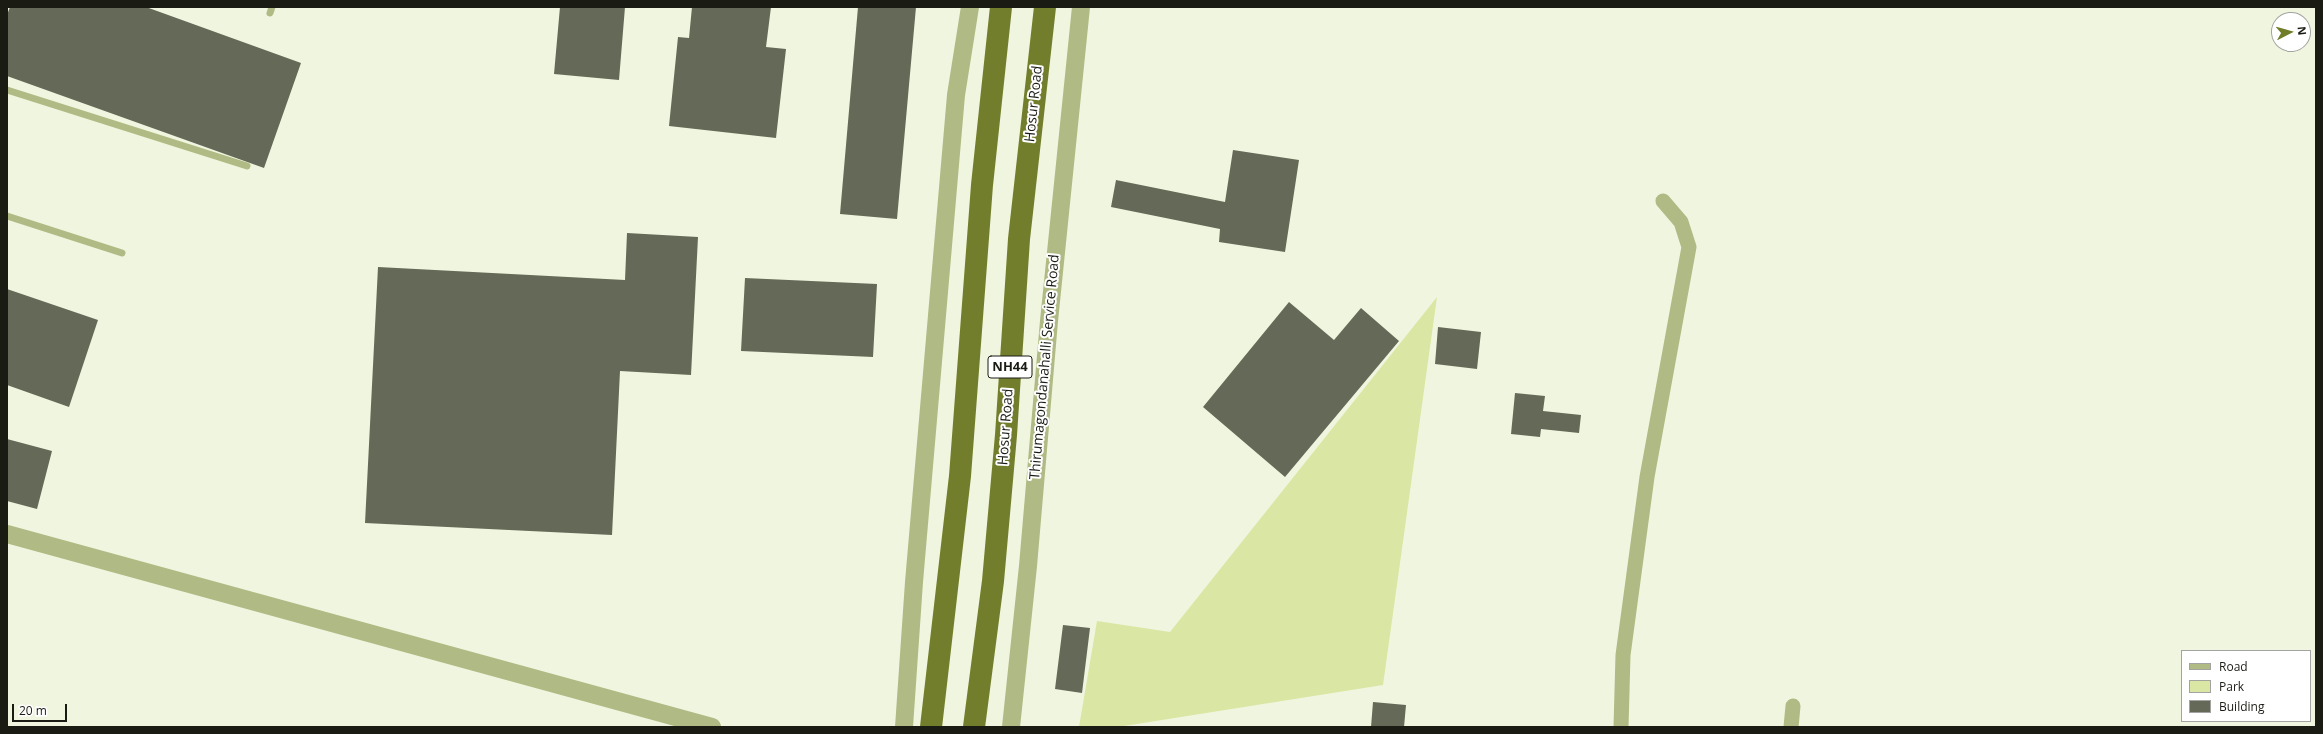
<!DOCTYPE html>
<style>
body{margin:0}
#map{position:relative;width:2323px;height:734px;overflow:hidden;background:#f0f5df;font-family:"Open Sans",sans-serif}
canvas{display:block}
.frame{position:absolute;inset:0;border:8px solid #1a1c14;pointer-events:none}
.legend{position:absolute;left:2181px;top:650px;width:130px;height:72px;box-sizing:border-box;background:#fff;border:1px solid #a3a4a1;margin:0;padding:5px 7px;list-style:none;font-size:12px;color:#1a1c14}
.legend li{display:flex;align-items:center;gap:8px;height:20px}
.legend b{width:20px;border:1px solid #a3a4a1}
.north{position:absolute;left:2271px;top:12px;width:40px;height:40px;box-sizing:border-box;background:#fff;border:1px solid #a3a4a1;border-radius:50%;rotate:84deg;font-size:11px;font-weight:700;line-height:16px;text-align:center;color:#1a1c14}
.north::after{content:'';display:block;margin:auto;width:14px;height:18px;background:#727d29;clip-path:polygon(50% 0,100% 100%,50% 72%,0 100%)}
.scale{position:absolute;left:12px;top:704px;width:55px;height:18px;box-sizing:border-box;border:2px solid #1a1c14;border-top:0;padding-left:5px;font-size:12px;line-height:14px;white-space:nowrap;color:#1a1c14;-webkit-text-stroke:3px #fff;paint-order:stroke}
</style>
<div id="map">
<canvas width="2323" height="734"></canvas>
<div class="frame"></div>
<ul class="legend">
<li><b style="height:5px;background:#b0ba84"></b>Road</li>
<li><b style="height:11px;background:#dae6a3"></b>Park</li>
<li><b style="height:11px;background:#656957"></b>Building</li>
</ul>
<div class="north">N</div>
<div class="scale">20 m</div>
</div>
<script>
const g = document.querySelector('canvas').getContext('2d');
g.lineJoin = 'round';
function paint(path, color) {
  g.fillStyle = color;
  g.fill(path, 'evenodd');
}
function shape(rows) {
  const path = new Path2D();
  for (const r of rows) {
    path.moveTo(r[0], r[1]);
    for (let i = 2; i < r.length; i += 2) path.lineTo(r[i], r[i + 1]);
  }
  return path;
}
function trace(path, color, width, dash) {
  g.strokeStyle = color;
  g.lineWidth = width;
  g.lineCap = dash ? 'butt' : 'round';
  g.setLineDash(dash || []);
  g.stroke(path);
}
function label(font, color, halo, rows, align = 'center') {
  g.font = font + ' "Open Sans",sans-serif';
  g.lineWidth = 4;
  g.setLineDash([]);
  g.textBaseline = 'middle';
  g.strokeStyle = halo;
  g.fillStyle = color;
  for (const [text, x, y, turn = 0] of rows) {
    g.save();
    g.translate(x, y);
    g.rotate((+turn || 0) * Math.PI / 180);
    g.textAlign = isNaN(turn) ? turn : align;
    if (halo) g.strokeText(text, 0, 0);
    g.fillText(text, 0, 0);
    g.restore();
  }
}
paint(shape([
 [1437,297,1383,685,1124,726,1079,727,1097,621,1170,632]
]), '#dae6a3');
paint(shape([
 [10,7,146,7,301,63,264,168,7,76,7,15],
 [560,7,625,7,619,80,554,74],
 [692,7,771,7,766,47,786,49,776,138,669,126,678,37,689,38],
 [858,7,916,7,897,219,840,214],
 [1233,150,1299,160,1285,252,1219,242,1220,229,1111,207,1116,180,1225,202],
 [627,233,698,237,691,375,620,371,612,535,365,523,378,267,625,280],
 [745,278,877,284,873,357,741,351],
 [7,289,98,320,69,407,7,385],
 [1289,302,1334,340,1361,308,1399,341,1285,477,1203,407],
 [1438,327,1481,332,1477,369,1435,364],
 [1515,393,1545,396,1543,411,1581,415,1579,433,1541,429,1540,437,1511,434],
 [7,439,52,451,37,509,7,501],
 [1063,625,1090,628,1082,693,1055,689],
 [1373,702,1406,705,1404,727,1371,727]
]), '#656957');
trace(shape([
 [270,13,272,7],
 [7,90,247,166],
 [7,216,122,253]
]), '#b0ba84', 7);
trace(shape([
 [1621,727,1623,655,1647,477,1689,247,1681,222,1663,201],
 [1791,727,1793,706]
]), '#b0ba84', 15);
trace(shape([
 [7,534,712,727],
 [904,727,914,582,956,95,970,7],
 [1011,727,1028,566,1049,321,1081,7]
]), '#b0ba84', 18);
trace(shape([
 [931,727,960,476,982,185,1001,7],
 [974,727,993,581,1006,435,1019,239,1045,7]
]), '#737e2c', 22);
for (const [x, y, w] of [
 [1010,367,44]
]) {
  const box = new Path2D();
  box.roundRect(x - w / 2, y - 11, w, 22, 3);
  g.fillStyle = '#fff';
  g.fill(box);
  trace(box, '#1a1c14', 1);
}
label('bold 13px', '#1a1c14', null, [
 ["NH44",1010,367]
]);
label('14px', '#1a1c14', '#fff', [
 ["Hosur Road",1034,104,-84],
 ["Thirumagondanahalli Service Road",1045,367,-85],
 ["Hosur Road",1006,427,-86]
]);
</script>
